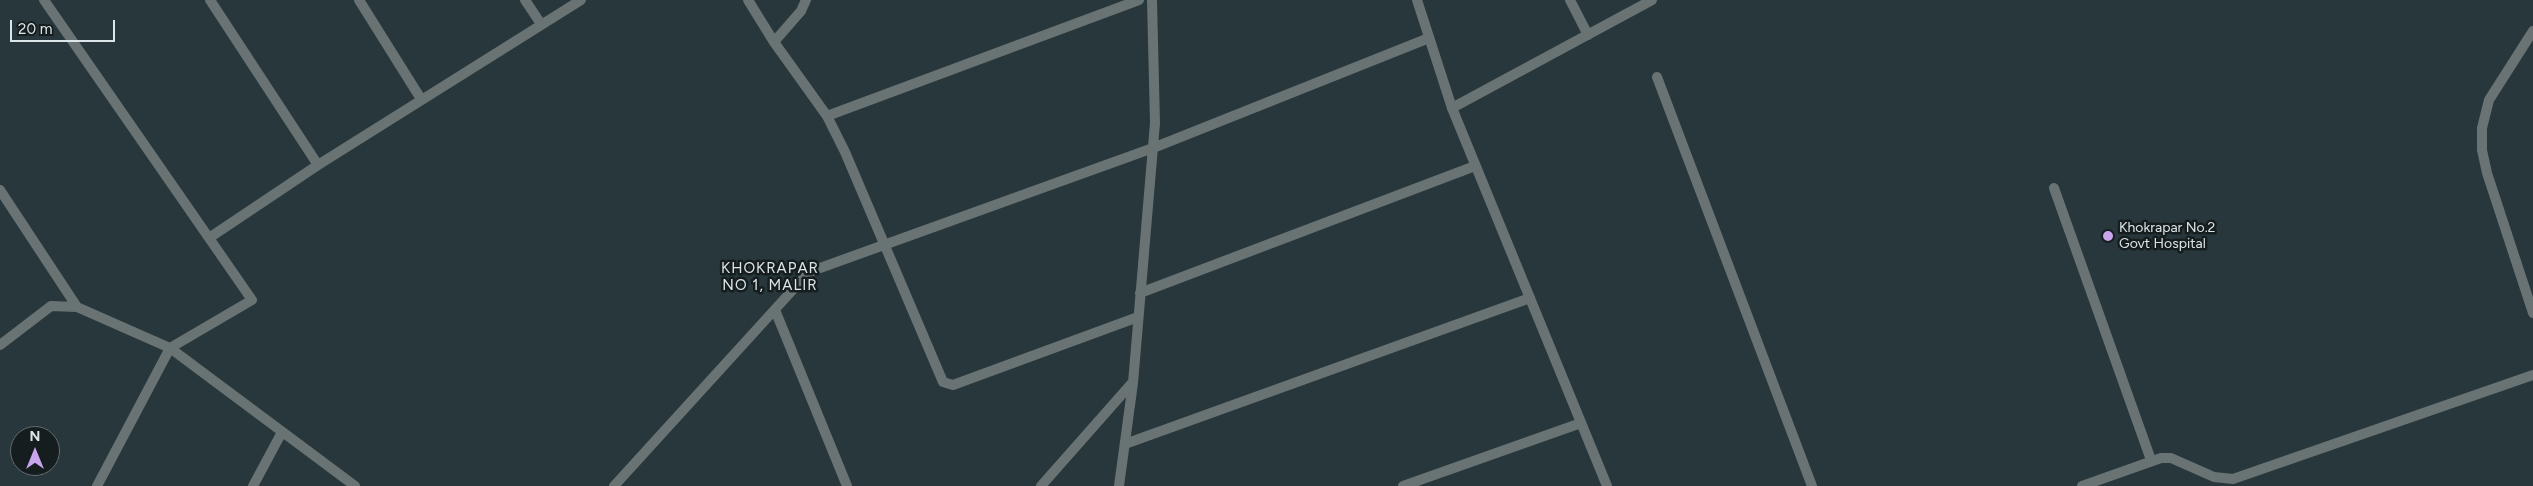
<!DOCTYPE html>
<style>
body{margin:0}
#map{position:relative;width:2533px;height:486px;overflow:hidden;background:#27373c;font-family:Figtree,sans-serif}
canvas{display:block}
.north{position:absolute;left:10px;top:426px;width:50px;height:50px;box-sizing:border-box;background:#161d1f;border:1px solid #656d70;border-radius:50%;rotate:0deg;font-size:14px;font-weight:700;line-height:20px;text-align:center;color:#dce6e9}
.north::after{content:'';display:block;margin:auto;width:18px;height:22px;background:#c9a5ee;clip-path:polygon(50% 0,100% 100%,50% 72%,0 100%)}
.scale{position:absolute;left:10px;top:20px;width:105px;height:22px;box-sizing:border-box;border:2px solid #dce6e9;border-top:0;padding-left:6px;font-size:15px;line-height:18px;white-space:nowrap;color:#dce6e9;-webkit-text-stroke:4px #161d1f;paint-order:stroke}
</style>
<div id="map">
<canvas width="2533" height="486"></canvas>
<div class="north">N</div>
<div class="scale">20 m</div>
</div>
<script>
const g = document.querySelector('canvas').getContext('2d');
g.lineJoin = 'round';
function shape(rows) {
  const path = new Path2D();
  for (const r of rows) {
    path.moveTo(r[0], r[1]);
    for (let i = 2; i < r.length; i += 2) path.lineTo(r[i], r[i + 1]);
  }
  return path;
}
function trace(path, color, width, dash) {
  g.strokeStyle = color;
  g.lineWidth = width;
  g.lineCap = dash ? 'butt' : 'round';
  g.setLineDash(dash || []);
  g.stroke(path);
}
function label(font, color, halo, rows, align = 'center') {
  g.font = font + ' Figtree,sans-serif';
  g.lineWidth = 5;
  g.setLineDash([]);
  g.textBaseline = 'middle';
  g.strokeStyle = halo;
  g.fillStyle = color;
  for (const [text, x, y, turn = 0] of rows) {
    g.save();
    g.translate(x, y);
    g.rotate((+turn || 0) * Math.PI / 180);
    g.textAlign = isNaN(turn) ? turn : align;
    if (halo) g.strokeText(text, 0, 0);
    g.fillText(text, 0, 0);
    g.restore();
  }
}
trace(shape([
 [2533,31,2489,100,2482,128,2482,150,2487,173,2533,313],
 [1657,77,1812,486],
 [2054,188,2151,460],
 [2082,486,2161,458,2171,458,2214,477,2233,479,2533,375]
]), '#6a7373', 10);
trace(shape([
 [44,0,252,300,170,348,97,486],
 [210,0,318,165],
 [359,0,421,99],
 [525,0,541,24],
 [748,0,774,42,827,116,845,152,943,382,953,385,1138,317],
 [1570,0,1588,35],
 [774,42,801,11,806,0],
 [1452,108,1652,0],
 [827,116,1139,0],
 [0,190,77,307],
 [209,238,318,165,581,0],
 [1140,293,1475,166],
 [775,310,847,486],
 [0,345,51,306,77,307,170,348,355,486],
 [1125,444,1530,298],
 [253,486,282,432],
 [614,486,809,272,1153,148,1429,38],
 [1041,486,1132,383],
 [1119,486,1133,383,1155,123,1152,0],
 [1403,486,1581,423]
]), '#6a7373', 10);
trace(shape([
 [1417,0,1452,108,1607,486]
]), '#6a7373', 10);
for (const [x, y, r, color] of [
 [2108,236,6,"#c9a5ee"]
]) {
  const dot = new Path2D();
  dot.arc(x, y, r, 0, 2 * Math.PI);
  g.fillStyle = color;
  g.fill(dot);
  trace(dot, '#161d1f', 2);
}
label('14px', '#dce6e9', '#161d1f', [
 ["Khokrapar No.2",2119,228],
 ["Govt Hospital",2119,244]
], 'left');
g.letterSpacing = '1px';
label('15px', '#dce6e9', '#161d1f', [
 ["KHOKRAPAR",770,269],
 ["NO 1, MALIR",770,286]
]);
g.letterSpacing = '0px';
</script>
